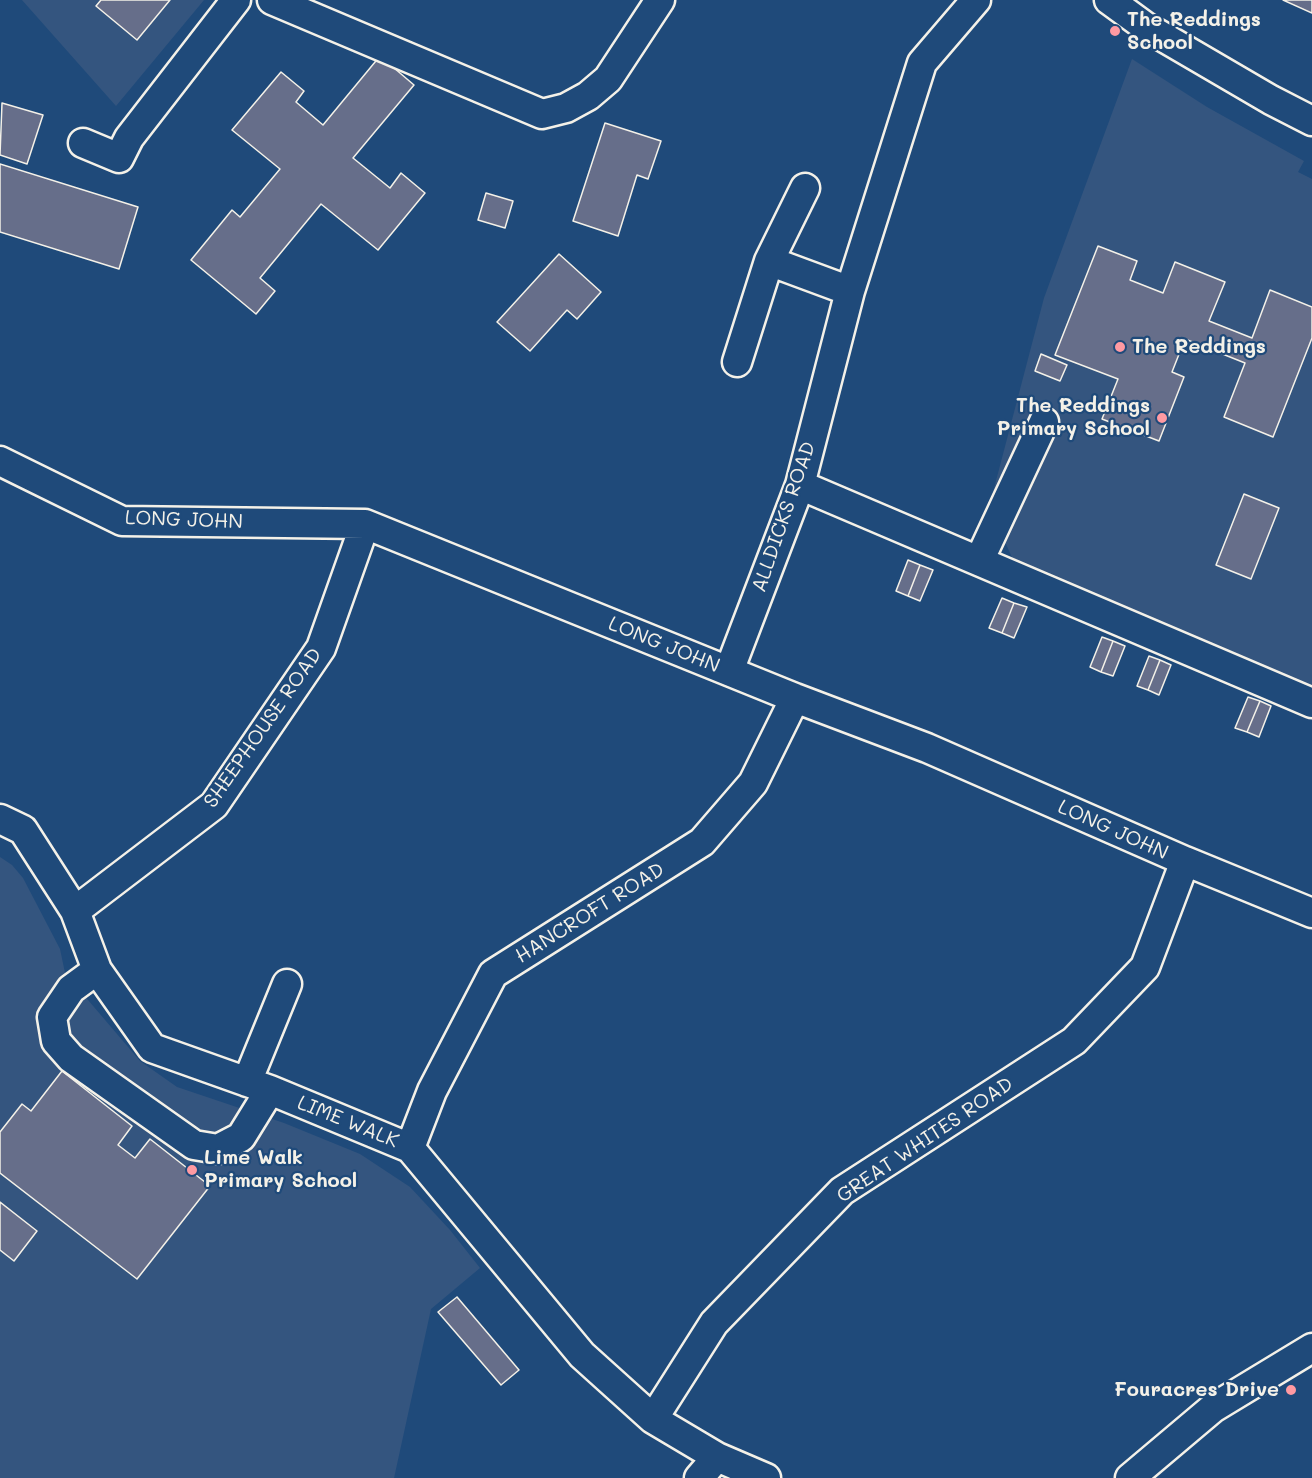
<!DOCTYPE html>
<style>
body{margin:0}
canvas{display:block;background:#1f4a7a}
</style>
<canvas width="1312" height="1478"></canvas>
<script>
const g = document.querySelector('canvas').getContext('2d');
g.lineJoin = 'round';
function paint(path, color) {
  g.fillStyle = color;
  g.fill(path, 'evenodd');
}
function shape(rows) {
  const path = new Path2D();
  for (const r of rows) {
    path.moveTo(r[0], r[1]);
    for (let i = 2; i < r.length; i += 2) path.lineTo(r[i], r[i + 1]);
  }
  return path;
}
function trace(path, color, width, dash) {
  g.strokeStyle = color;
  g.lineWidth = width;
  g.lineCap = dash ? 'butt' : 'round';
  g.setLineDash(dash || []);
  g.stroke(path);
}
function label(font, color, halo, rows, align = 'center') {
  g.font = font + ' Mali,sans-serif';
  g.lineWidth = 4.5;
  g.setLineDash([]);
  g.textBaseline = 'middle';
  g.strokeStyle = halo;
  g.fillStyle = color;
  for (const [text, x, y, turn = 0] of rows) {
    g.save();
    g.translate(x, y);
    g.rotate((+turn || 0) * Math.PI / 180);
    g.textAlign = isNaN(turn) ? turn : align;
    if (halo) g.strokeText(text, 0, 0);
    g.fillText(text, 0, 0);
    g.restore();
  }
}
paint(shape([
 [22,0,204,0,116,106],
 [1132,59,1207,107,1304,161,1298,172,1312,179,1312,697,1022,580,1006,544,981,538,1044,298],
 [0,857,12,865,23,878,60,949,65,973,140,1061,177,1087,284,1123,360,1154,410,1187,450,1230,480,1268,431,1309,394,1478,0,1478]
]), '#34557f');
const building = shape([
 [101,0,170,0,137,40,96,6,101,0],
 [1283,0,1312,0,1312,13,1283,0],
 [380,56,414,85,353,158,390,188,401,173,425,193,378,250,321,204,260,278,275,291,256,314,191,260,232,210,240,217,280,169,232,130,281,72,304,91,296,102,323,125,380,56],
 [2,103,43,115,27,164,0,155,2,103],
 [605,123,661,141,648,179,637,175,618,236,573,221,605,123],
 [0,164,138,207,119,269,0,232,0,164],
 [486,193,513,201,505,228,478,220,486,193],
 [1098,246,1137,261,1130,280,1163,293,1175,262,1225,282,1209,321,1252,338,1270,290,1312,307,1312,338,1273,437,1224,417,1245,363,1185,339,1172,372,1184,377,1159,441,1102,419,1118,379,1055,355,1098,246],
 [559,254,601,292,577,319,567,310,530,351,497,322,559,254],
 [1041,354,1067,365,1060,381,1035,371,1041,354],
 [1244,494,1279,508,1251,579,1216,565,1244,494],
 [908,560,920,565,908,596,896,591,908,560],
 [920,565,933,570,920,601,908,596,920,565],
 [1002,598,1014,603,1002,633,989,628,1002,598],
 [1014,603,1027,607,1014,638,1002,633,1014,603],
 [1102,637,1113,641,1101,672,1090,667,1102,637],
 [1113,641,1125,646,1113,676,1101,672,1113,641],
 [1149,656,1160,660,1148,690,1137,686,1149,656],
 [1160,660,1171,665,1159,695,1148,690,1160,660],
 [1248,697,1260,701,1247,732,1235,728,1248,697],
 [1260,701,1271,706,1259,737,1247,732,1260,701],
 [62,1071,132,1126,118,1145,135,1158,150,1139,210,1186,137,1279,0,1173,0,1132,22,1104,31,1111,62,1071],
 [0,1202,37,1231,14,1261,0,1250,0,1202],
 [457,1297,519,1370,501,1385,438,1312,457,1297]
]);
paint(building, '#666e8a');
trace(building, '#f4f1e8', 1.5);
const minor = shape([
 [272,0,542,114,566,108,588,96,608,79,660,0],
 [1109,0,1146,27,1271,100,1312,121],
 [83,143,119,158,129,138,236,0],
 [769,261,850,291],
 [737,362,769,261,805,188],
 [0,461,122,521,365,524,795,698,927,748,1185,861,1312,913],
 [800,485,1312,703],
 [979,561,1044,422],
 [729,671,800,485,850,291,922,63,976,0],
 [0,819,23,830,75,911,97,970,152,1048,270,1090,410,1148,582,1355,653,1419,717,1457,766,1478],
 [75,911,214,805,321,648,365,524],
 [97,970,71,989,52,1017,56,1041,71,1058,194,1145,218,1149,241,1137,270,1090],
 [247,1082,287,984],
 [410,1148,432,1091,493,974,702,842,753,783,795,698],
 [653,1419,714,1323,842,1191,1074,1041,1145,967,1185,861],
 [699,1478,717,1457],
 [1130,1478,1213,1408,1312,1348]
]);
trace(minor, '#f4f1e8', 33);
trace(minor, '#1f4a7a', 28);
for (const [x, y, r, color] of [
 [1115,31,6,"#ff9aa2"],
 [1120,347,6,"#ff9aa2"],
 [1162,418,6,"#ff9aa2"],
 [192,1170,6,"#ff9aa2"],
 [1291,1390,6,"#ff9aa2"]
]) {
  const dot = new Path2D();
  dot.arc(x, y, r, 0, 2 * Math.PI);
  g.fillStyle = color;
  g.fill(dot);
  trace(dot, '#1f4a7a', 2);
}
label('bold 20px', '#f4f1e8', '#1f4a7a', [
 ["The Reddings",1127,20],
 ["School",1127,43],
 ["The Reddings",1132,347],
 ["The Reddings",1150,406,"right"],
 ["Primary School",1150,429,"right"],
 ["Lime Walk",204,1158],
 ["Primary School",204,1181],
 ["Fouracres Drive",1279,1390,"right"]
], 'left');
label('20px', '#f4f1e8', '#1f4a7a', [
 ["ALLDICKS ROAD",784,517,-71],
 ["LONG JOHN",184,520,2],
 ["LONG JOHN",664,645,22],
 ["SHEEPHOUSE ROAD",263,728,-55],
 ["LONG JOHN",1113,830,24],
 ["HANCROFT ROAD",590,913,-32],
 ["LIME WALK",348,1122,22],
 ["GREAT WHITES ROAD",925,1140,-34]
]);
</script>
